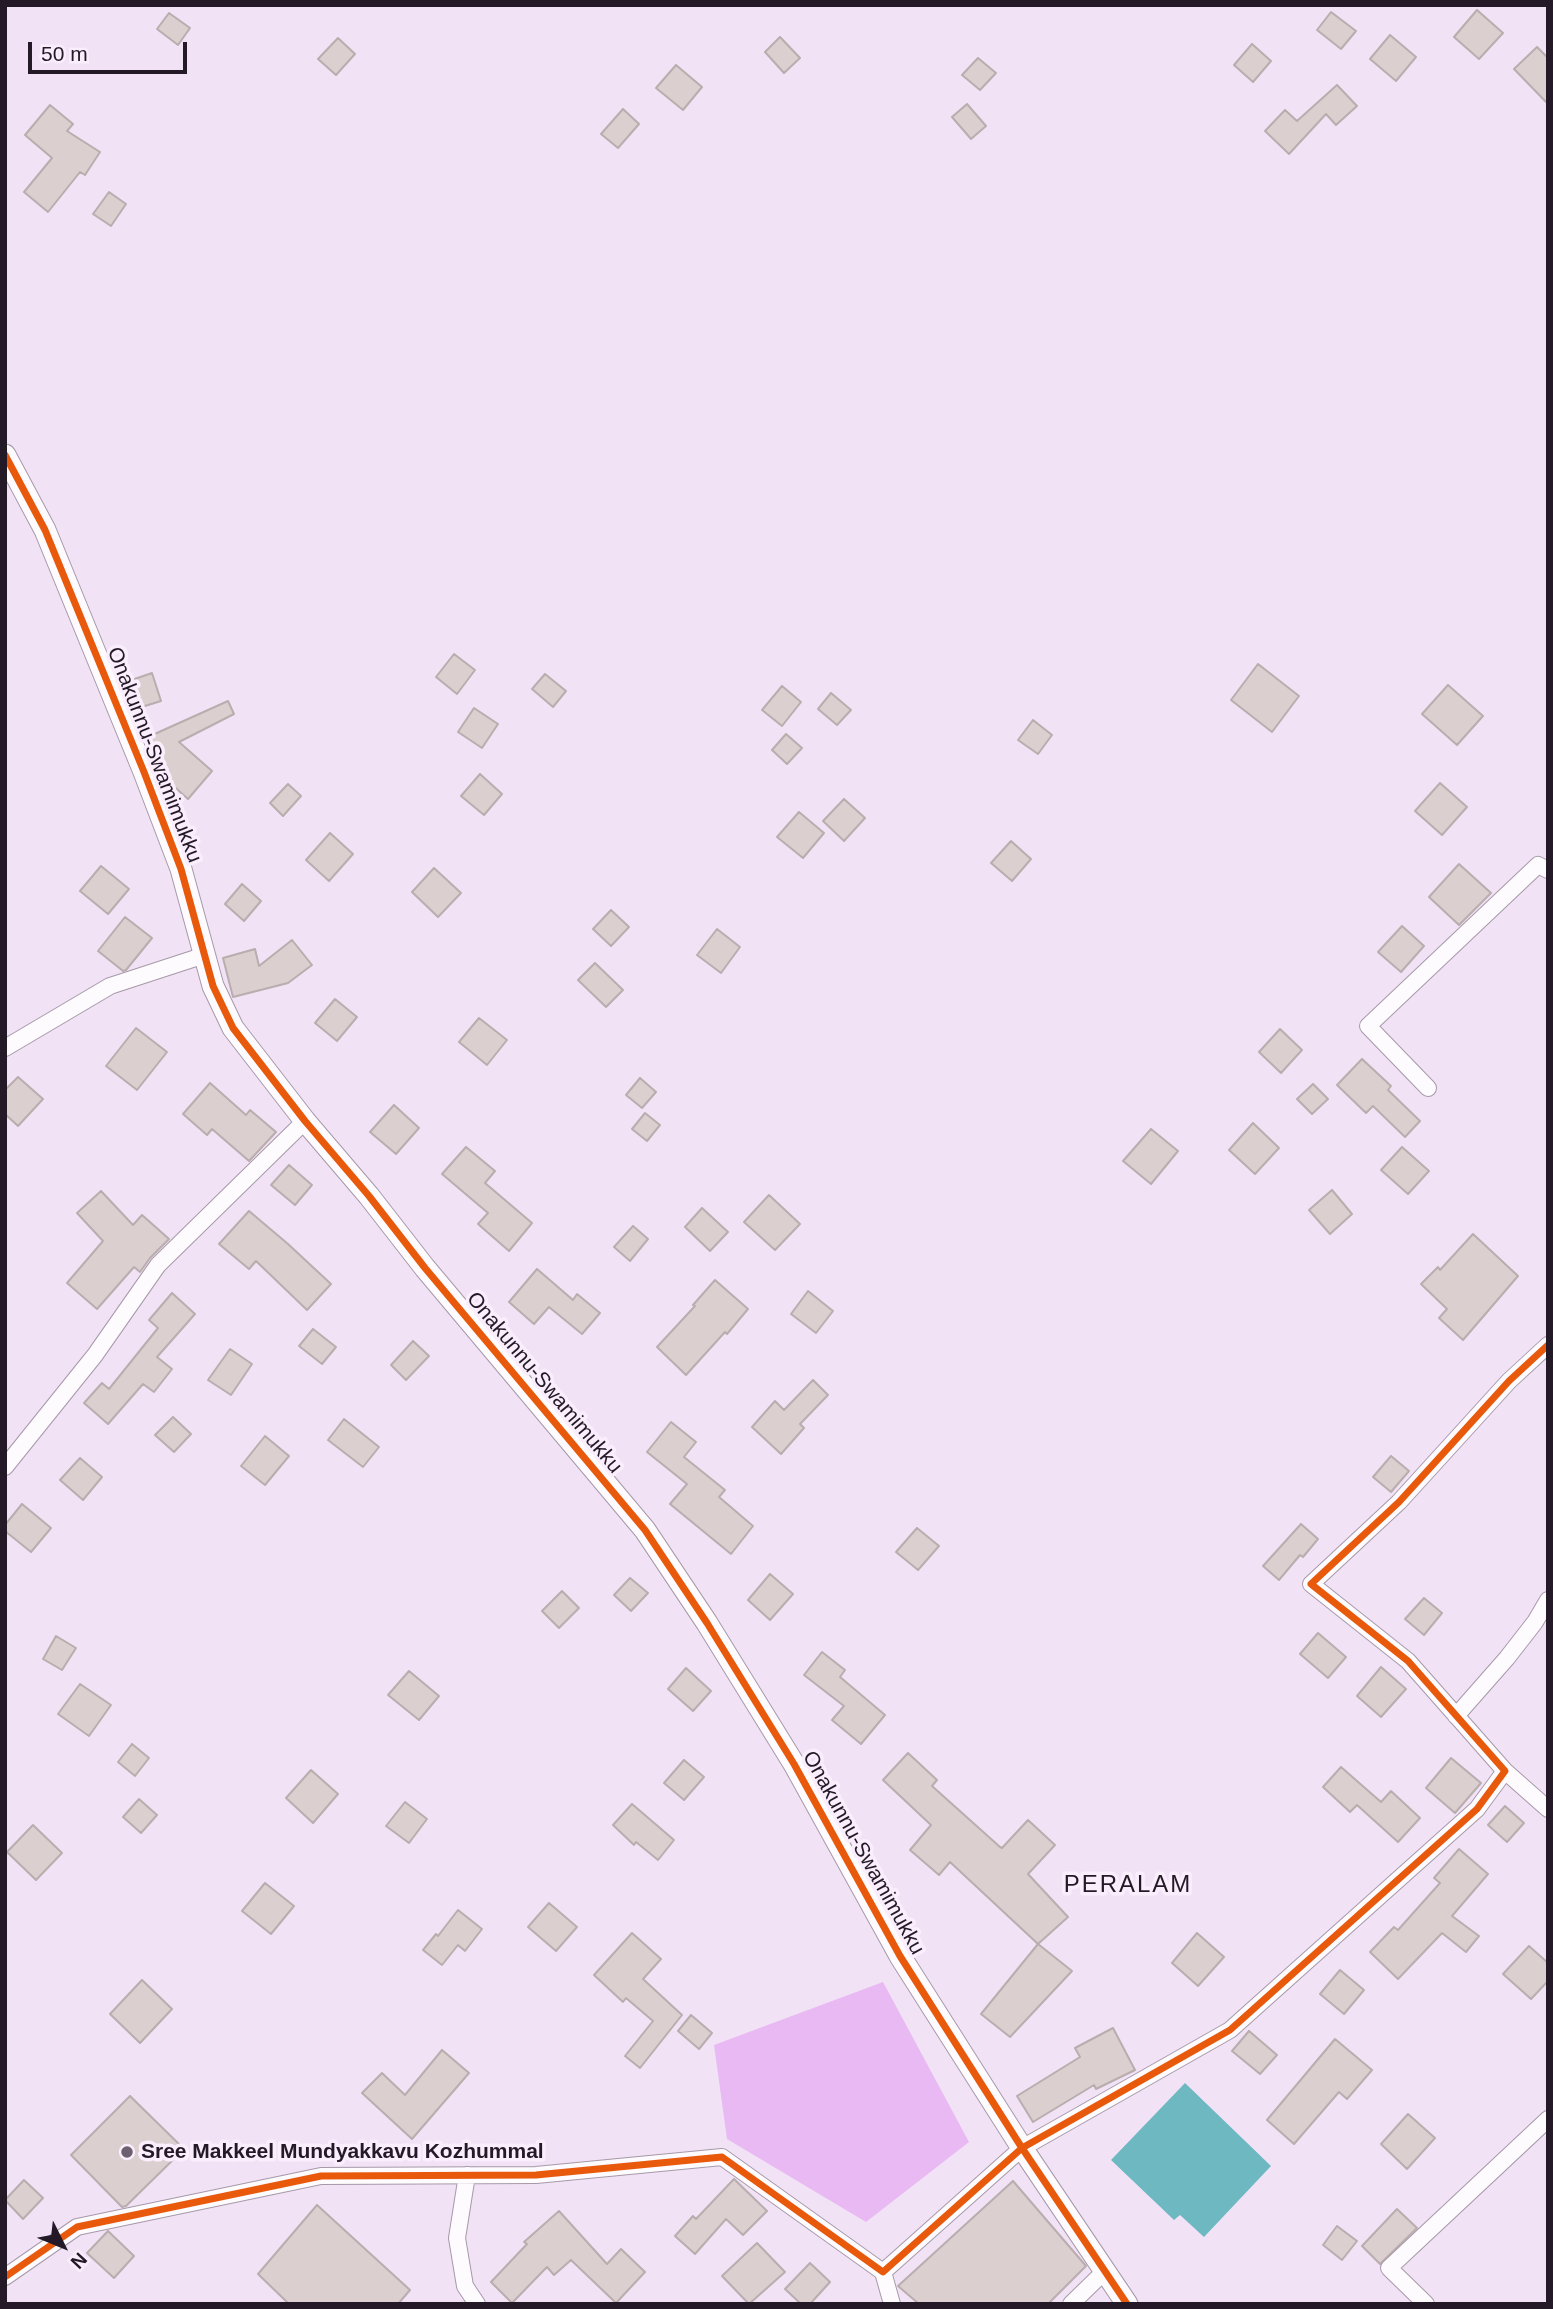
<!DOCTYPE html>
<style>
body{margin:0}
#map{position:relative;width:1553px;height:2309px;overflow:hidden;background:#f2e2f6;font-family:Arial,sans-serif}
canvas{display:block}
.frame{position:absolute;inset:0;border:7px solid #241926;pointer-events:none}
.north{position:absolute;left:28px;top:2211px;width:70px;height:70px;-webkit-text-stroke:5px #faeefd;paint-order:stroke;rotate:133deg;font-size:19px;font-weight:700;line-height:28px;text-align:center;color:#241926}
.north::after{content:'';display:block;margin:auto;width:24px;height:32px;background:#241926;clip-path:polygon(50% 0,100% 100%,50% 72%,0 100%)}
.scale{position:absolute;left:28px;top:42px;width:159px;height:32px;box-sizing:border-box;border:4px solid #241926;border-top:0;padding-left:9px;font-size:21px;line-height:24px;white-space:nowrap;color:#241926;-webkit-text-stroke:5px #faeefd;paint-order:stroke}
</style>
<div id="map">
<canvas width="1553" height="2309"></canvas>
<div class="frame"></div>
<div class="north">N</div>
<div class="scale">50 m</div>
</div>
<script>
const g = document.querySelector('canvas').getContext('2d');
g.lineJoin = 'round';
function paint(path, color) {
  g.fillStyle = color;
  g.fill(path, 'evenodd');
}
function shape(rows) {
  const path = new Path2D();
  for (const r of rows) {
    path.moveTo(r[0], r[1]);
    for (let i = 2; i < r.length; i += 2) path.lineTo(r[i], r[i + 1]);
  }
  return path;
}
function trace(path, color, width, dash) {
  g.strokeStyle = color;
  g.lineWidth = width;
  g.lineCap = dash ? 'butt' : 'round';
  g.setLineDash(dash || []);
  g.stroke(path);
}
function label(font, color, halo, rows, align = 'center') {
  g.font = font + ' Arial,sans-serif';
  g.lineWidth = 7;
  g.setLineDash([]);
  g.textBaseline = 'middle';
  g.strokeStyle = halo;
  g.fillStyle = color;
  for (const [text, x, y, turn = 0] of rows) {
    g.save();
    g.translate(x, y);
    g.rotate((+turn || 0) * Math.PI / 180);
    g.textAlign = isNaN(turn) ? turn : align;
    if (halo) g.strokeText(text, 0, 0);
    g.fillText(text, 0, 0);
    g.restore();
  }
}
paint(shape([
 [883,1982,969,2142,866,2222,727,2139,714,2045]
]), '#e8b9f2');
paint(shape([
 [1185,2083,1271,2166,1204,2237,1180,2215,1174,2220,1111,2160]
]), '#6eb8c2');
const building = shape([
 [1477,10,1503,33,1479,59,1454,37,1477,10],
 [1331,12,1356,31,1341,49,1317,30,1331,12],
 [169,13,190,28,178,45,157,29,169,13],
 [1390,35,1416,57,1396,81,1370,59,1390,35],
 [780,37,800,58,784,73,765,52,780,37],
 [338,38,355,54,336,75,318,59,338,38],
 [1252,44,1271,61,1253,82,1234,65,1252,44],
 [1537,47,1548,58,1548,104,1514,69,1537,47],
 [978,58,996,73,980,90,962,75,978,58],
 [676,65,702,87,683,110,656,88,676,65],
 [1337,85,1357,106,1336,125,1326,114,1289,154,1265,131,1285,110,1297,121,1337,85],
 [967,104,986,126,971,139,952,117,967,104],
 [50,105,73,124,67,131,100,152,85,175,80,172,48,212,24,192,52,158,25,135,50,105],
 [623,109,639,124,618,148,601,134,623,109],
 [109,192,126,204,111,226,93,214,109,192],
 [454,654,475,670,457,694,436,677,454,654],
 [1258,664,1299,696,1272,732,1231,700,1258,664],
 [152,673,161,701,135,709,126,682,152,673],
 [545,674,566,691,553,707,532,689,545,674],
 [1448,685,1483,716,1457,745,1422,714,1448,685],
 [782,686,801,702,782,726,762,710,782,686],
 [831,693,851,710,837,725,818,709,831,693],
 [228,701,234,714,179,742,212,771,188,799,170,783,148,737,228,701],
 [474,708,498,724,482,748,458,732,474,708],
 [1033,720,1052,735,1038,754,1018,740,1033,720],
 [786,734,802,748,787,764,772,750,786,734],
 [480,774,502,794,484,815,461,796,480,774],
 [1440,783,1467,807,1442,835,1415,811,1440,783],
 [288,784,301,796,283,816,270,803,288,784],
 [844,799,865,818,844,841,823,821,844,799],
 [799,812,824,833,803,858,777,837,799,812],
 [330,833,353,854,329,881,306,860,330,833],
 [1011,841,1031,859,1012,881,991,863,1011,841],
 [1459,864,1491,893,1459,925,1429,897,1459,864],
 [101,866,129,889,108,914,80,891,101,866],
 [434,868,461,893,438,917,412,892,434,868],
 [242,884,261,901,244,921,225,904,242,884],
 [611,910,629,927,611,946,593,929,611,910],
 [125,917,152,938,126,970,123,971,98,951,125,917],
 [1402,926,1424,946,1401,972,1378,952,1402,926],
 [717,929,740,947,721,973,697,955,717,929],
 [292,940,312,965,288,983,233,997,223,958,255,949,259,966,292,940],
 [595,963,623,990,606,1007,578,980,595,963],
 [335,999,357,1017,337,1041,315,1023,335,999],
 [479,1018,507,1040,487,1065,459,1042,479,1018],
 [136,1028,167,1052,137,1090,106,1066,136,1028],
 [1280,1029,1302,1050,1281,1073,1259,1052,1280,1029],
 [1362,1059,1391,1086,1388,1090,1420,1121,1405,1137,1373,1106,1366,1113,1337,1085,1362,1059],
 [18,1077,43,1099,18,1126,5,1114,5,1090,18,1077],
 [640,1078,656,1092,642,1108,626,1095,640,1078],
 [210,1083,246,1115,250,1110,276,1132,249,1161,212,1129,207,1135,183,1114,210,1083],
 [1313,1084,1328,1099,1312,1114,1297,1099,1313,1084],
 [394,1105,419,1128,396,1154,370,1132,394,1105],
 [645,1113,660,1125,647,1141,632,1129,645,1113],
 [1253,1123,1279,1148,1255,1174,1229,1150,1253,1123],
 [1151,1129,1178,1151,1151,1184,1123,1161,1151,1129],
 [466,1147,495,1171,485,1183,532,1223,509,1251,478,1224,488,1213,442,1174,466,1147],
 [1402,1147,1429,1171,1408,1194,1381,1170,1402,1147],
 [289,1165,312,1185,295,1205,271,1185,289,1165],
 [1332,1190,1352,1214,1330,1234,1309,1210,1332,1190],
 [101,1191,133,1225,142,1215,169,1239,150,1258,140,1272,134,1267,97,1309,67,1283,103,1241,77,1213,101,1191],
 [769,1195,800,1224,775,1250,744,1222,769,1195],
 [702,1208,728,1232,710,1251,685,1227,702,1208],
 [249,1211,288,1244,331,1284,307,1310,256,1261,249,1269,219,1244,249,1211],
 [633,1226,648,1239,630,1261,614,1247,633,1226],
 [1473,1234,1518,1276,1463,1340,1439,1318,1447,1309,1421,1284,1438,1267,1440,1270,1473,1234],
 [537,1269,573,1300,577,1294,600,1313,582,1334,549,1307,534,1324,509,1302,537,1269],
 [715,1280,748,1309,727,1334,725,1332,686,1375,657,1347,695,1306,693,1305,715,1280],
 [808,1291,833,1311,816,1333,791,1314,808,1291],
 [172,1293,195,1314,157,1357,172,1369,154,1392,143,1384,108,1424,84,1403,102,1383,109,1389,158,1328,149,1320,172,1293],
 [313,1329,336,1347,322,1364,299,1346,313,1329],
 [413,1341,429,1356,406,1380,391,1365,413,1341],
 [230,1349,252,1364,231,1395,208,1380,230,1349],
 [813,1380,828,1395,800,1424,804,1428,781,1454,752,1427,775,1401,784,1410,813,1380],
 [173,1417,191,1434,174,1452,155,1435,173,1417],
 [344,1419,379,1447,363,1467,328,1440,344,1419],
 [671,1422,696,1442,684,1457,725,1490,719,1497,753,1526,731,1554,670,1504,687,1484,647,1452,671,1422],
 [265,1436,289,1456,265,1485,241,1466,265,1436],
 [1391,1456,1409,1471,1391,1492,1373,1477,1391,1456],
 [80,1458,102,1477,83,1500,60,1480,80,1458],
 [22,1504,51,1528,31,1552,5,1531,5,1525,22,1504],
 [1301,1524,1318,1539,1303,1557,1300,1555,1279,1580,1263,1566,1301,1524],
 [917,1528,939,1546,918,1570,896,1552,917,1528],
 [770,1574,793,1594,770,1620,748,1600,770,1574],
 [630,1578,648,1593,631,1611,614,1595,630,1578],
 [562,1591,579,1608,559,1628,542,1611,562,1591],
 [1424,1598,1442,1613,1424,1635,1405,1619,1424,1598],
 [1318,1633,1346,1657,1328,1678,1300,1654,1318,1633],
 [56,1636,76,1648,62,1670,43,1659,56,1636],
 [822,1652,845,1670,840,1677,885,1715,861,1744,832,1720,844,1706,804,1675,822,1652],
 [1381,1667,1406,1689,1381,1717,1357,1696,1381,1667],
 [686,1668,711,1691,693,1711,668,1689,686,1668],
 [409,1671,439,1696,419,1720,388,1695,409,1671],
 [80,1684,111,1705,89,1736,58,1714,80,1684],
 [132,1744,149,1758,135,1776,118,1762,132,1744],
 [908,1753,937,1780,932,1786,1000,1847,1002,1848,1028,1820,1055,1845,1028,1874,1068,1917,1038,1944,950,1862,939,1875,910,1850,931,1825,883,1780,908,1753],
 [1451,1758,1481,1783,1455,1813,1426,1788,1451,1758],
 [684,1760,704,1777,684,1800,664,1783,684,1760],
 [1341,1767,1381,1802,1391,1791,1420,1818,1398,1842,1357,1805,1350,1812,1323,1787,1341,1767],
 [311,1770,338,1794,313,1823,286,1798,311,1770],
 [139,1799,157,1815,141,1833,123,1817,139,1799],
 [405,1802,427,1819,409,1843,386,1826,405,1802],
 [632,1804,674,1840,658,1860,636,1842,634,1845,613,1825,632,1804],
 [1505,1806,1524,1823,1507,1842,1488,1825,1505,1806],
 [33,1825,62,1853,36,1880,7,1852,33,1825],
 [1459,1849,1488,1874,1452,1916,1479,1936,1466,1952,1442,1933,1398,1979,1370,1952,1394,1927,1398,1930,1440,1883,1434,1878,1459,1849],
 [265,1883,294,1906,271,1934,242,1911,265,1883],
 [549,1903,577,1927,556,1951,528,1927,549,1903],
 [458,1910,482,1929,465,1951,458,1945,442,1965,423,1950,436,1934,438,1936,458,1910],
 [632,1933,661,1959,643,1979,682,2015,640,2068,625,2056,653,2021,626,1998,623,2002,594,1975,632,1933],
 [1197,1933,1224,1957,1198,1986,1172,1963,1197,1933],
 [1038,1944,1072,1971,1010,2037,981,2014,1038,1944],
 [1529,1946,1548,1963,1548,1981,1531,1999,1503,1974,1529,1946],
 [1340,1970,1364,1990,1344,2014,1320,1994,1340,1970],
 [142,1980,172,2009,140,2043,110,2014,142,1980],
 [691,2015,712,2033,699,2049,678,2031,691,2015],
 [1113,2028,1135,2070,1096,2089,1094,2085,1033,2122,1017,2096,1080,2057,1075,2048,1113,2028],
 [1249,2031,1277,2055,1260,2074,1232,2051,1249,2031],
 [1335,2039,1372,2070,1347,2099,1339,2092,1294,2144,1267,2120,1335,2039],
 [442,2050,469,2073,412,2139,362,2093,382,2073,405,2095,442,2050],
 [130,2096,184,2149,126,2206,122,2207,71,2155,130,2096],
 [1408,2114,1435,2138,1407,2169,1381,2144,1408,2114],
 [734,2179,767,2211,743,2235,726,2219,695,2254,675,2236,693,2216,696,2219,734,2179],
 [24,2180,43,2198,23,2219,5,2200,24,2180],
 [1013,2181,1086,2266,1048,2304,919,2304,898,2286,1013,2181],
 [317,2205,410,2290,398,2304,289,2304,258,2274,317,2205],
 [1397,2209,1417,2228,1380,2264,1362,2246,1397,2209],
 [559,2211,607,2264,621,2249,645,2272,616,2303,571,2260,554,2275,547,2267,512,2303,491,2282,527,2244,524,2242,559,2211],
 [1337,2226,1357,2241,1342,2260,1323,2245,1337,2226],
 [108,2231,134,2256,114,2278,87,2253,108,2231],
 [757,2243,785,2272,749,2304,722,2276,757,2243],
 [810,2263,830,2282,810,2304,801,2304,785,2289,810,2263]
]);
paint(building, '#dbcfd0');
trace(building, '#b9adae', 2);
const minor = shape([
 [5,1048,110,986,205,955],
 [1428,1088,1368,1026,1538,865,1548,870],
 [5,1467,95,1355,158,1265,305,1121],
 [1456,1716,1507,1658,1535,1622,1548,1600],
 [1505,1771,1548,1809],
 [467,2175,457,2238,465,2286,477,2304],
 [883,2272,892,2304],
 [5,2277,77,2227,321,2176,536,2175,722,2157,883,2272,1022,2148,1230,2030,1477,1809,1505,1771,1408,1661,1311,1584,1399,1502,1509,1381,1548,1345],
 [1071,2304,1106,2270],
 [1426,2304,1389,2268,1548,2119]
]);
const tertiary = shape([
 [5,455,45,530,144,772,181,869,213,986,233,1028,305,1121,369,1196,425,1268,645,1530,707,1623,794,1764,900,1956,1022,2148,1127,2304]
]);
trace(minor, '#a699a8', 18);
trace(tertiary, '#a699a8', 23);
trace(minor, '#fdfbfe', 16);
trace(tertiary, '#fdfbfe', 21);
trace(shape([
 [5,455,45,530,144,772,181,869,213,986,233,1028,305,1121,369,1196,425,1268,645,1530,707,1623,794,1764,900,1956,1022,2148,1127,2304],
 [5,2277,77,2227,321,2176,536,2175,722,2157,883,2272,1022,2148,1230,2030,1477,1809,1505,1771,1408,1661,1311,1584,1399,1502,1509,1381,1548,1345]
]), '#e8590c', 7);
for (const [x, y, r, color] of [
 [127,2152,7,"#6c5f6f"]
]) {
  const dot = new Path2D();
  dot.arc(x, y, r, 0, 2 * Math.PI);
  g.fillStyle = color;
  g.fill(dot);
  trace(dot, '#faeefd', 2.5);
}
label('21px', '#241926', '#faeefd', [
 ["Onakunnu-Swamimukku",154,755,69],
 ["Onakunnu-Swamimukku",544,1383,50],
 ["Onakunnu-Swamimukku",863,1853,61]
]);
label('bold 21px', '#241926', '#faeefd', [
 ["Sree Makkeel Mundyakkavu Kozhummal",141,2152]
], 'left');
g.letterSpacing = '2px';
label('24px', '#241926', '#faeefd', [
 ["PERALAM",1128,1885]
]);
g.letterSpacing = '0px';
</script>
